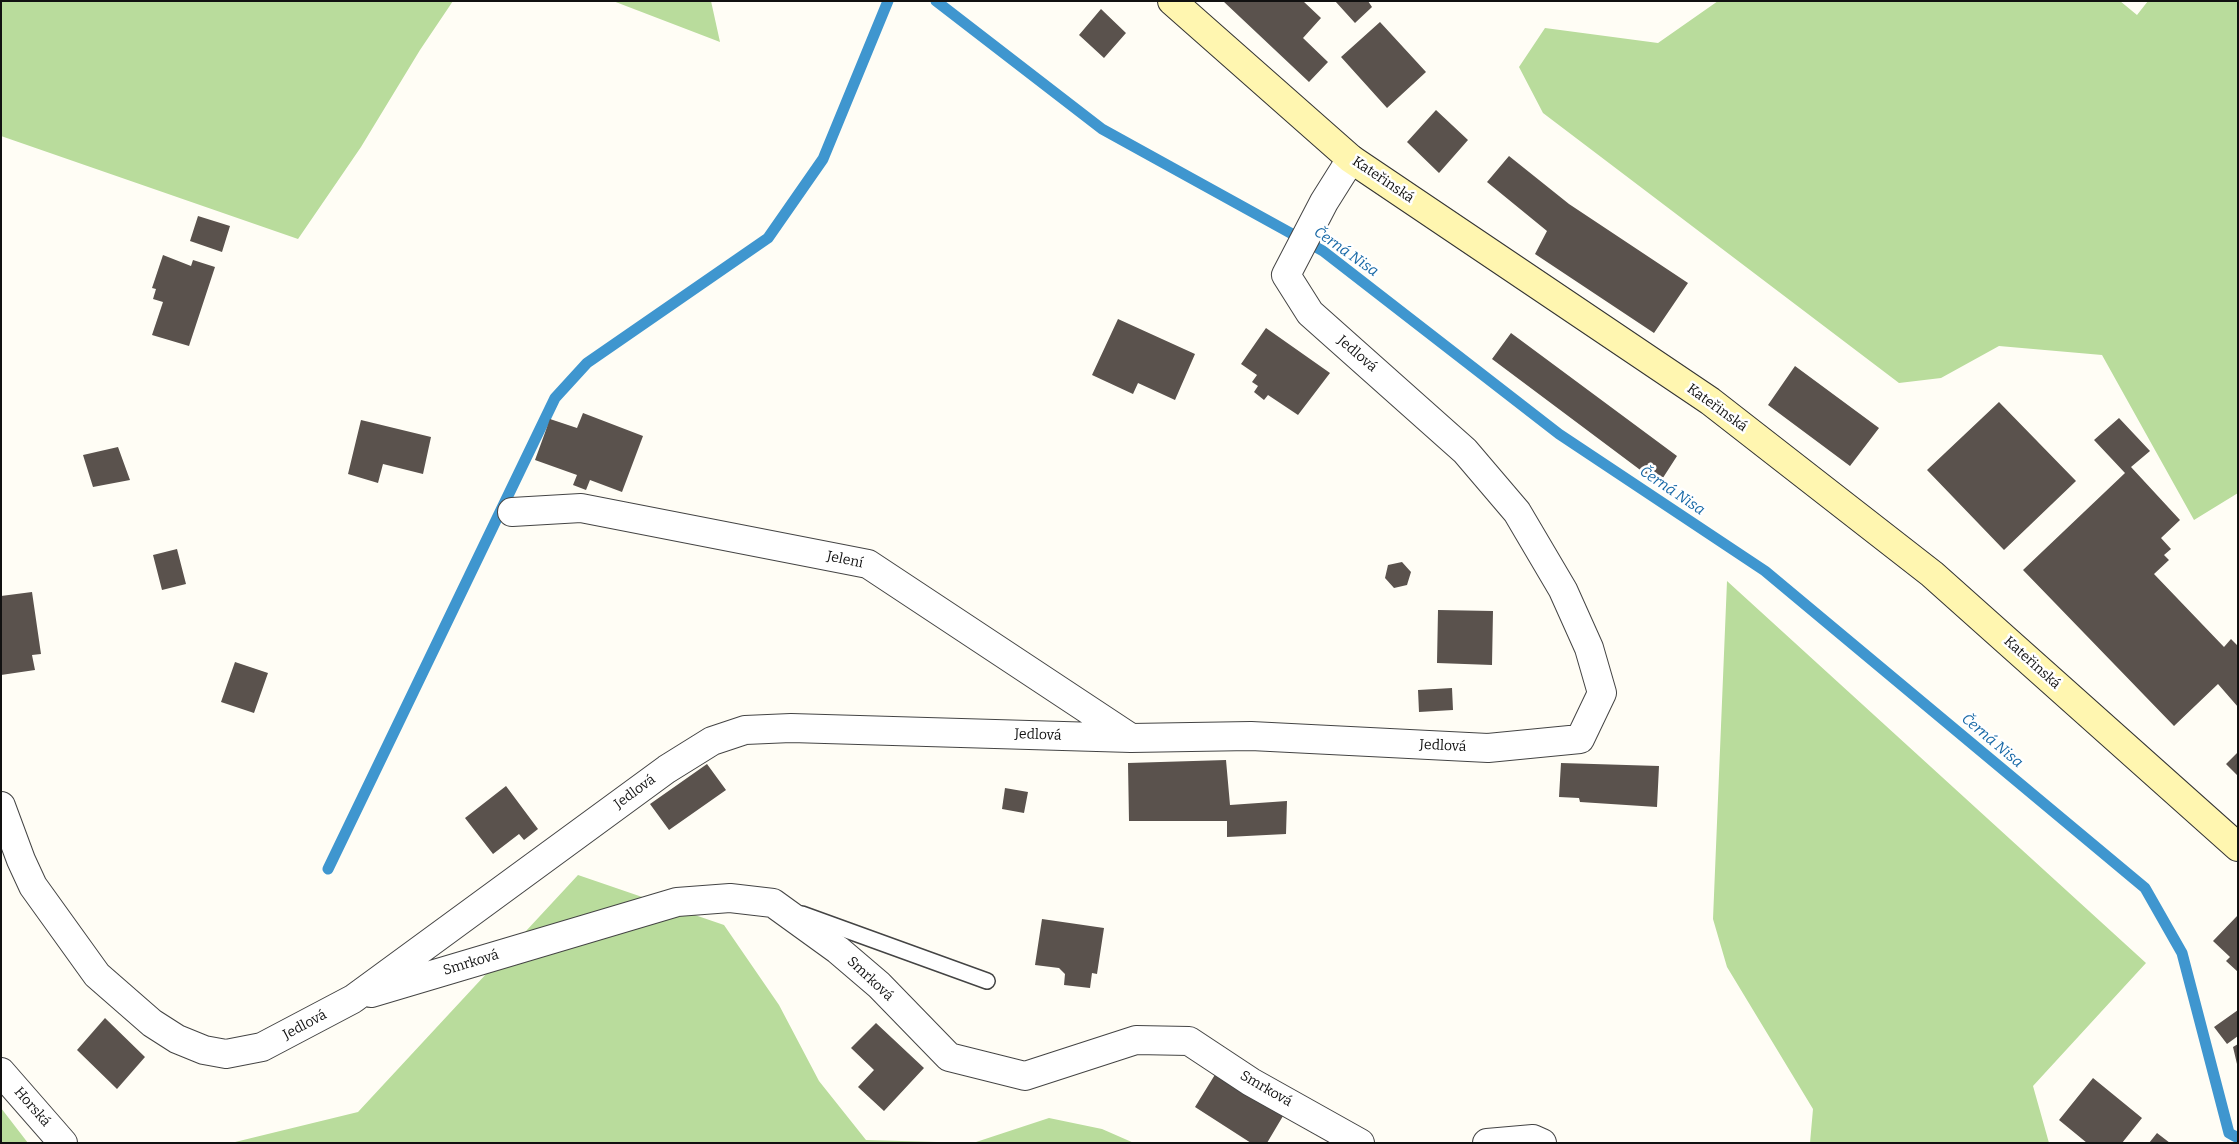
<!DOCTYPE html>
<meta charset="utf-8">
<style>
body{margin:0}
#map{position:relative;width:2239px;height:1144px;overflow:hidden;background:#fffdf5;font-family:Bitter,serif}
canvas{display:block}
.frame{position:absolute;inset:0;border:2px solid #111;pointer-events:none}
</style>
<div id="map">
<canvas width="2239" height="1144"></canvas>
<div class="frame"></div>
</div>
<script>
const g = document.querySelector('canvas').getContext('2d');
g.lineJoin = 'round';
function paint(path, color) {
  g.fillStyle = color;
  g.fill(path, 'evenodd');
}
function shape(rows) {
  const path = new Path2D();
  for (const r of rows) {
    path.moveTo(r[0], r[1]);
    for (let i = 2; i < r.length; i += 2) path.lineTo(r[i], r[i + 1]);
  }
  return path;
}
function trace(path, color, width, dash) {
  g.strokeStyle = color;
  g.lineWidth = width;
  g.lineCap = dash ? 'butt' : 'round';
  g.setLineDash(dash || []);
  g.stroke(path);
}
function label(font, color, halo, rows, align = 'center') {
  g.font = font + ' Bitter,serif';
  g.lineWidth = 5;
  g.setLineDash([]);
  g.textBaseline = 'middle';
  g.strokeStyle = halo;
  g.fillStyle = color;
  for (const [text, x, y, turn = 0] of rows) {
    g.save();
    g.translate(x, y);
    g.rotate((+turn || 0) * Math.PI / 180);
    g.textAlign = isNaN(turn) ? turn : align;
    if (halo) g.strokeText(text, 0, 0);
    g.fillText(text, 0, 0);
    g.restore();
  }
}
paint(shape([
 [1,1,453,1,420,50,361,147,298,239,1,136],
 [613,1,711,1,720,42],
 [1718,1,2120,1,2137,15,2148,1,2238,1,2238,493,2194,520,2102,355,1999,346,1941,378,1899,383,1543,113,1519,67,1545,28,1658,43],
 [1727,581,2146,963,2033,1086,2049,1143,1810,1143,1813,1109,1727,967,1713,919],
 [578,875,724,925,779,1005,819,1081,866,1140,973,1143,1049,1118,1102,1129,1134,1143,231,1143,358,1112],
 [1,1108,28,1143,1,1143]
]), '#b9dc9c');
trace(shape([
 [936,1,1102,129,1323,251,1559,434,1765,571,2145,888,2182,953,2229,1133,2238,1138],
 [328,869,555,398,587,363,768,238,823,159,888,1]
]), '#3f96cf', 11);
paint(shape([
 [1223,1,1303,1,1321,18,1303,38,1328,62,1309,82],
 [1335,1,1368,1,1372,7,1355,23],
 [1101,9,1126,33,1104,58,1079,35],
 [1380,22,1426,72,1387,108,1341,57],
 [1436,110,1468,140,1439,173,1407,142],
 [1509,156,1569,204,1688,283,1654,333,1535,254,1547,231,1487,182],
 [198,216,230,226,222,252,190,241],
 [163,255,191,266,193,260,215,267,189,346,152,335,163,302,153,299,156,289,152,288],
 [1118,319,1195,354,1175,400,1138,383,1133,394,1092,375],
 [1266,328,1330,373,1298,415,1268,395,1264,400,1254,392,1258,386,1252,382,1257,375,1241,364],
 [1511,333,1677,456,1659,484,1492,359],
 [1795,366,1879,428,1850,466,1768,405],
 [1999,402,2076,481,2004,550,1927,470],
 [583,413,643,436,622,492,590,480,586,490,573,485,577,475,535,460,550,419,577,428],
 [2119,418,2150,451,2131,467,2180,520,2161,538,2171,549,2164,555,2169,560,2154,574,2224,647,2231,639,2238,646,2238,707,2218,684,2174,726,2023,570,2125,473,2094,440],
 [361,420,431,437,423,474,383,464,378,483,348,474],
 [118,447,130,480,93,487,83,455],
 [177,549,186,584,162,590,153,555],
 [1402,562,1411,572,1407,585,1394,588,1385,578,1388,565],
 [32,592,41,654,32,655,35,670,1,675,1,596],
 [1438,610,1493,611,1492,665,1437,663],
 [235,662,268,673,254,713,221,702],
 [1452,688,1453,710,1419,712,1418,690],
 [2238,752,2238,776,2226,764],
 [1226,760,1230,805,1287,801,1286,834,1227,837,1227,821,1129,821,1128,763],
 [1561,763,1659,766,1657,807,1580,802,1579,798,1559,797],
 [707,764,726,790,669,830,650,804],
 [506,786,538,829,524,840,519,834,493,854,465,818],
 [1005,788,1028,792,1024,813,1002,809],
 [2238,915,2238,972,2226,961,2230,957,2213,941],
 [1042,919,1104,928,1097,974,1092,973,1090,988,1064,985,1065,974,1059,968,1035,965],
 [2238,1010,2238,1036,2227,1044,2214,1027],
 [105,1018,145,1057,117,1089,77,1050],
 [876,1023,924,1068,884,1111,858,1087,874,1070,851,1048],
 [2238,1044,2238,1064,2237,1064,2233,1047],
 [1216,1073,1283,1116,1267,1143,1251,1143,1195,1107],
 [2093,1078,2142,1118,2122,1143,2087,1143,2059,1120],
 [2157,1133,2170,1143,2149,1143]
]), '#5a524d');
const lane = shape([
 [802,914,987,981]
]);
const street = shape([
 [512,512,581,508,868,564,1131,738],
 [1,806,21,860,33,886,97,975,152,1023,177,1039,204,1050,226,1054,262,1047,353,999,667,769,712,741,745,730,791,728,1131,738,1251,736,1488,748,1580,739,1602,693,1589,648,1563,590,1517,512,1465,451,1310,313,1286,275,1324,202,1351,159],
 [371,993,677,902,730,898,773,903,838,950,879,985,949,1057,1025,1076,1136,1040,1189,1041,1251,1082,1360,1143],
 [1,1072,63,1143],
 [1487,1143,1533,1139,1542,1143]
]);
const secondary = shape([
 [1172,1,1351,159,1710,401,1932,574,2238,847]
]);
trace(lane, '#444', 18);
trace(street, '#444', 30);
trace(secondary, '#333', 30);
trace(lane, '#fff', 15);
trace(street, '#fff', 28);
trace(secondary, '#fff6b0', 28);
label('14px', '#111', '#fff', [
 ["Kateřinská",1383,180,34],
 ["Jedlová",1357,354,41],
 ["Kateřinská",1717,408,36],
 ["Jelení",845,560,12],
 ["Kateřinská",2032,663,42],
 ["Jedlová",1038,735,2],
 ["Jedlová",1443,746,3],
 ["Jedlová",635,792,-36],
 ["Smrková",471,963,-17],
 ["Smrková",870,979,43],
 ["Jedlová",305,1025,-28],
 ["Smrková",1266,1089,30],
 ["Horská",32,1107,49]
]);
label('italic 15px', '#1768a6', '#fff', [
 ["Černá Nisa",1346,252,35],
 ["Černá Nisa",1672,491,34],
 ["Černá Nisa",1992,741,40]
]);
</script>
